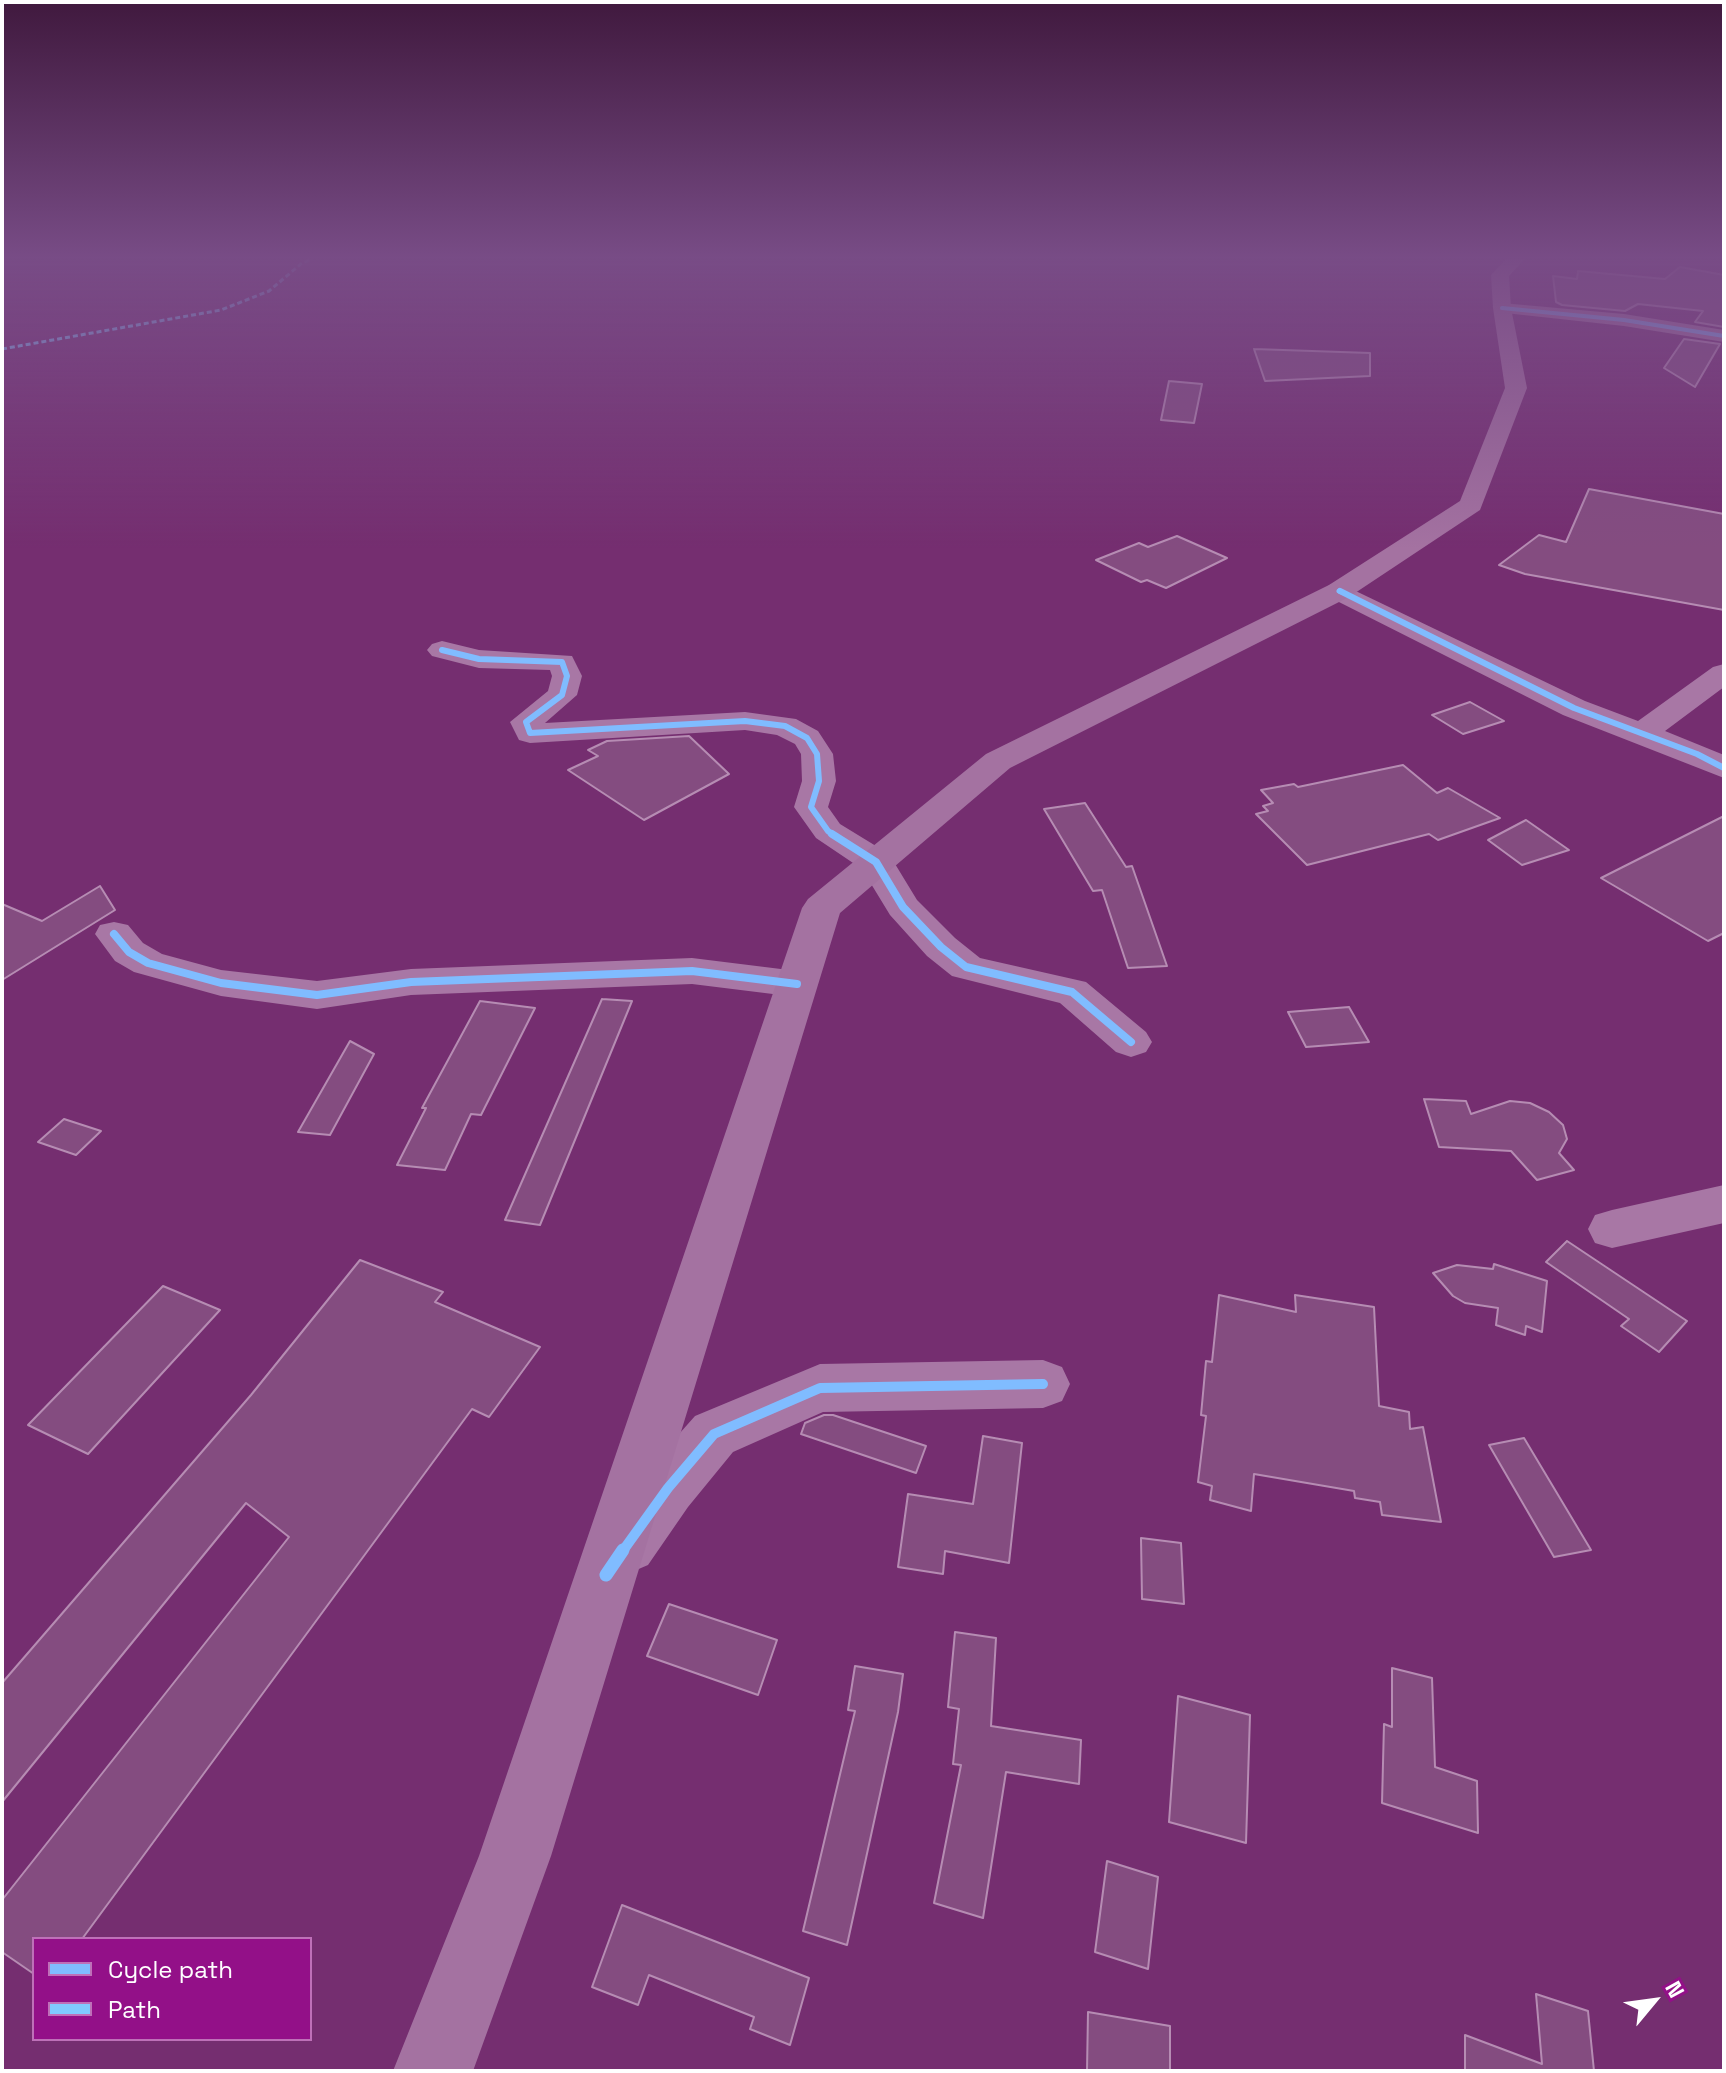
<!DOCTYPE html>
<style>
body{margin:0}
#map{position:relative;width:1726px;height:2073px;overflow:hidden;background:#752e70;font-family:"Space Grotesk",sans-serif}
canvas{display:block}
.frame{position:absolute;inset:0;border:4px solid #fff;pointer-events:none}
.legend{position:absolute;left:32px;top:1937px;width:280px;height:104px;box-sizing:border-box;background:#931088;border:2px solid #be70b8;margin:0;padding:10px 14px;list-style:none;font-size:24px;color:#fff}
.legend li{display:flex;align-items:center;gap:16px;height:40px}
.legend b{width:40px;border:2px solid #be70b8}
.north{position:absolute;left:1614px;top:1961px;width:80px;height:80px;-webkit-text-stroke:6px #931088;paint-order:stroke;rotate:61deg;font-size:22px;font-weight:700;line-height:32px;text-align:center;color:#fff}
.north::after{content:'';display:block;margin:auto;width:28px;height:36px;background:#fff;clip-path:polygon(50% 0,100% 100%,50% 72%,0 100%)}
</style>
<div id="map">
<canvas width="1726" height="2073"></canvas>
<div class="frame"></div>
<ul class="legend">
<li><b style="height:10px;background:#80bcff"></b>Cycle path</li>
<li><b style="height:10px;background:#80caff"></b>Path</li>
</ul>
<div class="north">N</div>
</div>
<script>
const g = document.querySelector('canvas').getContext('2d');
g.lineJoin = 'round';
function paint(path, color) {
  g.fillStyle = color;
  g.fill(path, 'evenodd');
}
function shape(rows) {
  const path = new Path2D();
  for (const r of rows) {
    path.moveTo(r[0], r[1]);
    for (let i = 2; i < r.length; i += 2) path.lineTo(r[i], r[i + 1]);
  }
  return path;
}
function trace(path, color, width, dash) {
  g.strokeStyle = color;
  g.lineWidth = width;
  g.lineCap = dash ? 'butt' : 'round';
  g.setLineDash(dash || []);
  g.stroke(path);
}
const building = shape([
 [1680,267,1724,275,1724,327,1695,322,1703,311,1638,304,1625,311,1562,305,1556,302,1553,276,1577,279,1578,271,1665,279,1680,267],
 [1684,339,1720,344,1695,387,1664,368,1684,339],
 [1254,349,1370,353,1370,376,1265,381,1254,349],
 [1169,381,1202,384,1194,423,1161,420,1169,381],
 [1589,489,1724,514,1724,610,1525,574,1499,565,1539,535,1566,542,1589,489],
 [1177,536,1227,558,1166,588,1147,580,1141,582,1096,560,1139,543,1148,547,1177,536],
 [1470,702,1504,721,1463,734,1432,715,1470,702],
 [689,736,729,774,644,820,568,770,598,756,588,750,607,741,689,736],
 [1403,765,1437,793,1448,788,1500,818,1438,840,1429,834,1307,865,1256,814,1268,811,1263,806,1273,803,1261,790,1294,784,1298,787,1403,765],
 [1085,803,1126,867,1132,866,1167,966,1128,968,1102,890,1093,891,1044,809,1085,803],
 [1724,816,1724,933,1708,941,1601,878,1724,816],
 [1526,820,1569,850,1522,865,1488,840,1526,820],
 [100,886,115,910,2,980,2,904,42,921,100,886],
 [602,999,632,1001,540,1225,505,1220,602,999],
 [480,1001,535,1008,481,1115,471,1114,445,1170,397,1165,426,1108,422,1108,480,1001],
 [1349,1007,1369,1042,1306,1047,1288,1012,1349,1007],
 [350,1041,374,1054,330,1135,298,1132,350,1041],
 [1424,1099,1466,1101,1471,1114,1510,1101,1530,1103,1549,1112,1563,1125,1567,1139,1559,1153,1574,1170,1537,1180,1511,1151,1439,1147,1424,1099],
 [64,1119,101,1131,76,1155,38,1142,64,1119],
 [1567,1241,1687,1321,1659,1352,1621,1326,1629,1319,1546,1262,1567,1241],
 [360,1260,443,1292,435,1302,540,1347,489,1417,472,1409,82,1939,34,1939,34,1974,2,1952,2,1900,289,1537,246,1503,2,1802,2,1683,251,1395,360,1260],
 [1494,1264,1547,1281,1542,1332,1526,1326,1525,1335,1496,1325,1498,1308,1465,1303,1453,1296,1433,1273,1457,1265,1493,1269,1494,1264],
 [163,1286,220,1310,88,1454,28,1425,163,1286],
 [1219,1295,1296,1312,1295,1295,1374,1307,1379,1406,1409,1412,1410,1429,1423,1427,1441,1522,1382,1515,1380,1502,1355,1498,1354,1491,1254,1474,1251,1511,1210,1500,1212,1486,1198,1482,1206,1416,1201,1415,1206,1361,1212,1362,1219,1295],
 [824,1415,833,1415,926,1446,916,1473,801,1434,805,1423,824,1415],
 [983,1436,1022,1443,1009,1563,945,1551,943,1574,898,1567,908,1494,973,1504,983,1436],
 [1524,1438,1591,1550,1554,1557,1489,1445,1524,1438],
 [1141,1538,1181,1543,1184,1604,1142,1599,1141,1538],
 [669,1604,777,1640,758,1695,647,1656,669,1604],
 [955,1632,996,1638,991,1726,1081,1740,1079,1784,1006,1772,983,1918,934,1903,961,1765,953,1764,959,1709,948,1707,955,1632],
 [855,1666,903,1674,898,1712,847,1945,803,1931,855,1711,848,1710,855,1666],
 [1392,1668,1432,1678,1435,1767,1477,1781,1478,1833,1382,1803,1384,1724,1392,1727,1392,1668],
 [1178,1696,1250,1715,1246,1843,1169,1822,1178,1696],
 [1107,1861,1158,1877,1148,1969,1095,1952,1107,1861],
 [622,1905,809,1978,790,2045,750,2029,754,2017,649,1975,638,2005,592,1987,622,1905],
 [1536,1994,1588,2011,1594,2071,1465,2071,1465,2035,1542,2064,1536,1994],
 [1088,2012,1170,2026,1170,2071,1087,2071,1088,2012]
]);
paint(building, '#844c80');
trace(building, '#b68cb3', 2);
paint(shape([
 [1502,303,1624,314,1724,330,1724,342,1624,326,1496,312,1493,308,1502,303],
 [1339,583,1585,701,1638,721,1713,667,1724,664,1724,687,1665,731,1724,755,1724,778,1563,715,1329,597,1325,591,1329,585,1339,583],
 [442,641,479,650,572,656,582,676,577,695,545,723,745,712,796,719,818,731,833,754,836,781,828,807,840,824,889,854,917,900,955,938,980,958,1086,982,1146,1032,1152,1042,1146,1052,1131,1057,1116,1052,1060,1003,952,976,927,956,890,915,862,869,816,838,794,807,802,781,801,754,795,744,777,735,745,730,530,743,519,740,510,722,548,691,552,676,550,670,479,668,432,656,427,650,432,644,442,641],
 [114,922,128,925,143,943,162,954,221,970,317,981,411,969,692,958,797,971,811,975,817,984,811,993,797,997,692,984,411,995,317,1009,221,996,134,972,115,961,95,934,100,925,114,922],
 [1724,1185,1724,1223,1612,1248,1595,1243,1588,1229,1595,1215,1612,1210,1724,1185],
 [1043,1360,1062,1367,1070,1384,1062,1401,1043,1408,823,1412,733,1452,688,1507,648,1565,627,1574,606,1565,598,1545,606,1525,648,1469,695,1416,820,1364,1043,1360]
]), '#a877a5');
paint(shape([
 [1506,259,1525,259,1509,276,1511,308,1527,388,1480,510,1349,597,1010,768,840,913,551,1856,473,2071,393,2071,479,1856,802,908,808,899,986,754,1329,585,1460,501,1505,388,1493,308,1491,275,1506,259]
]), '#a472a1');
trace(shape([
 [2,349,221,310,269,291,302,263,312,259]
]), '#80caff', 3, [5, 3]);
trace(shape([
 [1502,308,1624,320,1724,336]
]), '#80bcff', 4);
trace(shape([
 [1339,591,1344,593]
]), '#80bcff', 5);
trace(shape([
 [1340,591,1574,708,1697,754,1724,768],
 [442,650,479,659,562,662,567,676,562,695,526,722,530,733,745,721,785,726,807,738,817,754,819,781,811,807,828,831,835,836]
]), '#80bcff', 6);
trace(shape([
 [832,834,876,862,903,907,941,947,966,967,1072,992,1131,1042],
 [114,934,129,952,148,963,221,983,317,995,411,982,692,971,797,984]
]), '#80bcff', 8);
trace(shape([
 [622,1552,668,1488,714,1434,820,1388,1043,1384]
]), '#80bcff', 10);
trace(shape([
 [606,1575,623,1550]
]), '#80bcff', 13);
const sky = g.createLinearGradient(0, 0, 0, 549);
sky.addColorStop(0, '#40193e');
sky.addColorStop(0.47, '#784c86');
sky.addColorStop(1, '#784c8600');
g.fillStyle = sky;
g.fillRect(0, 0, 1726, 549);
</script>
